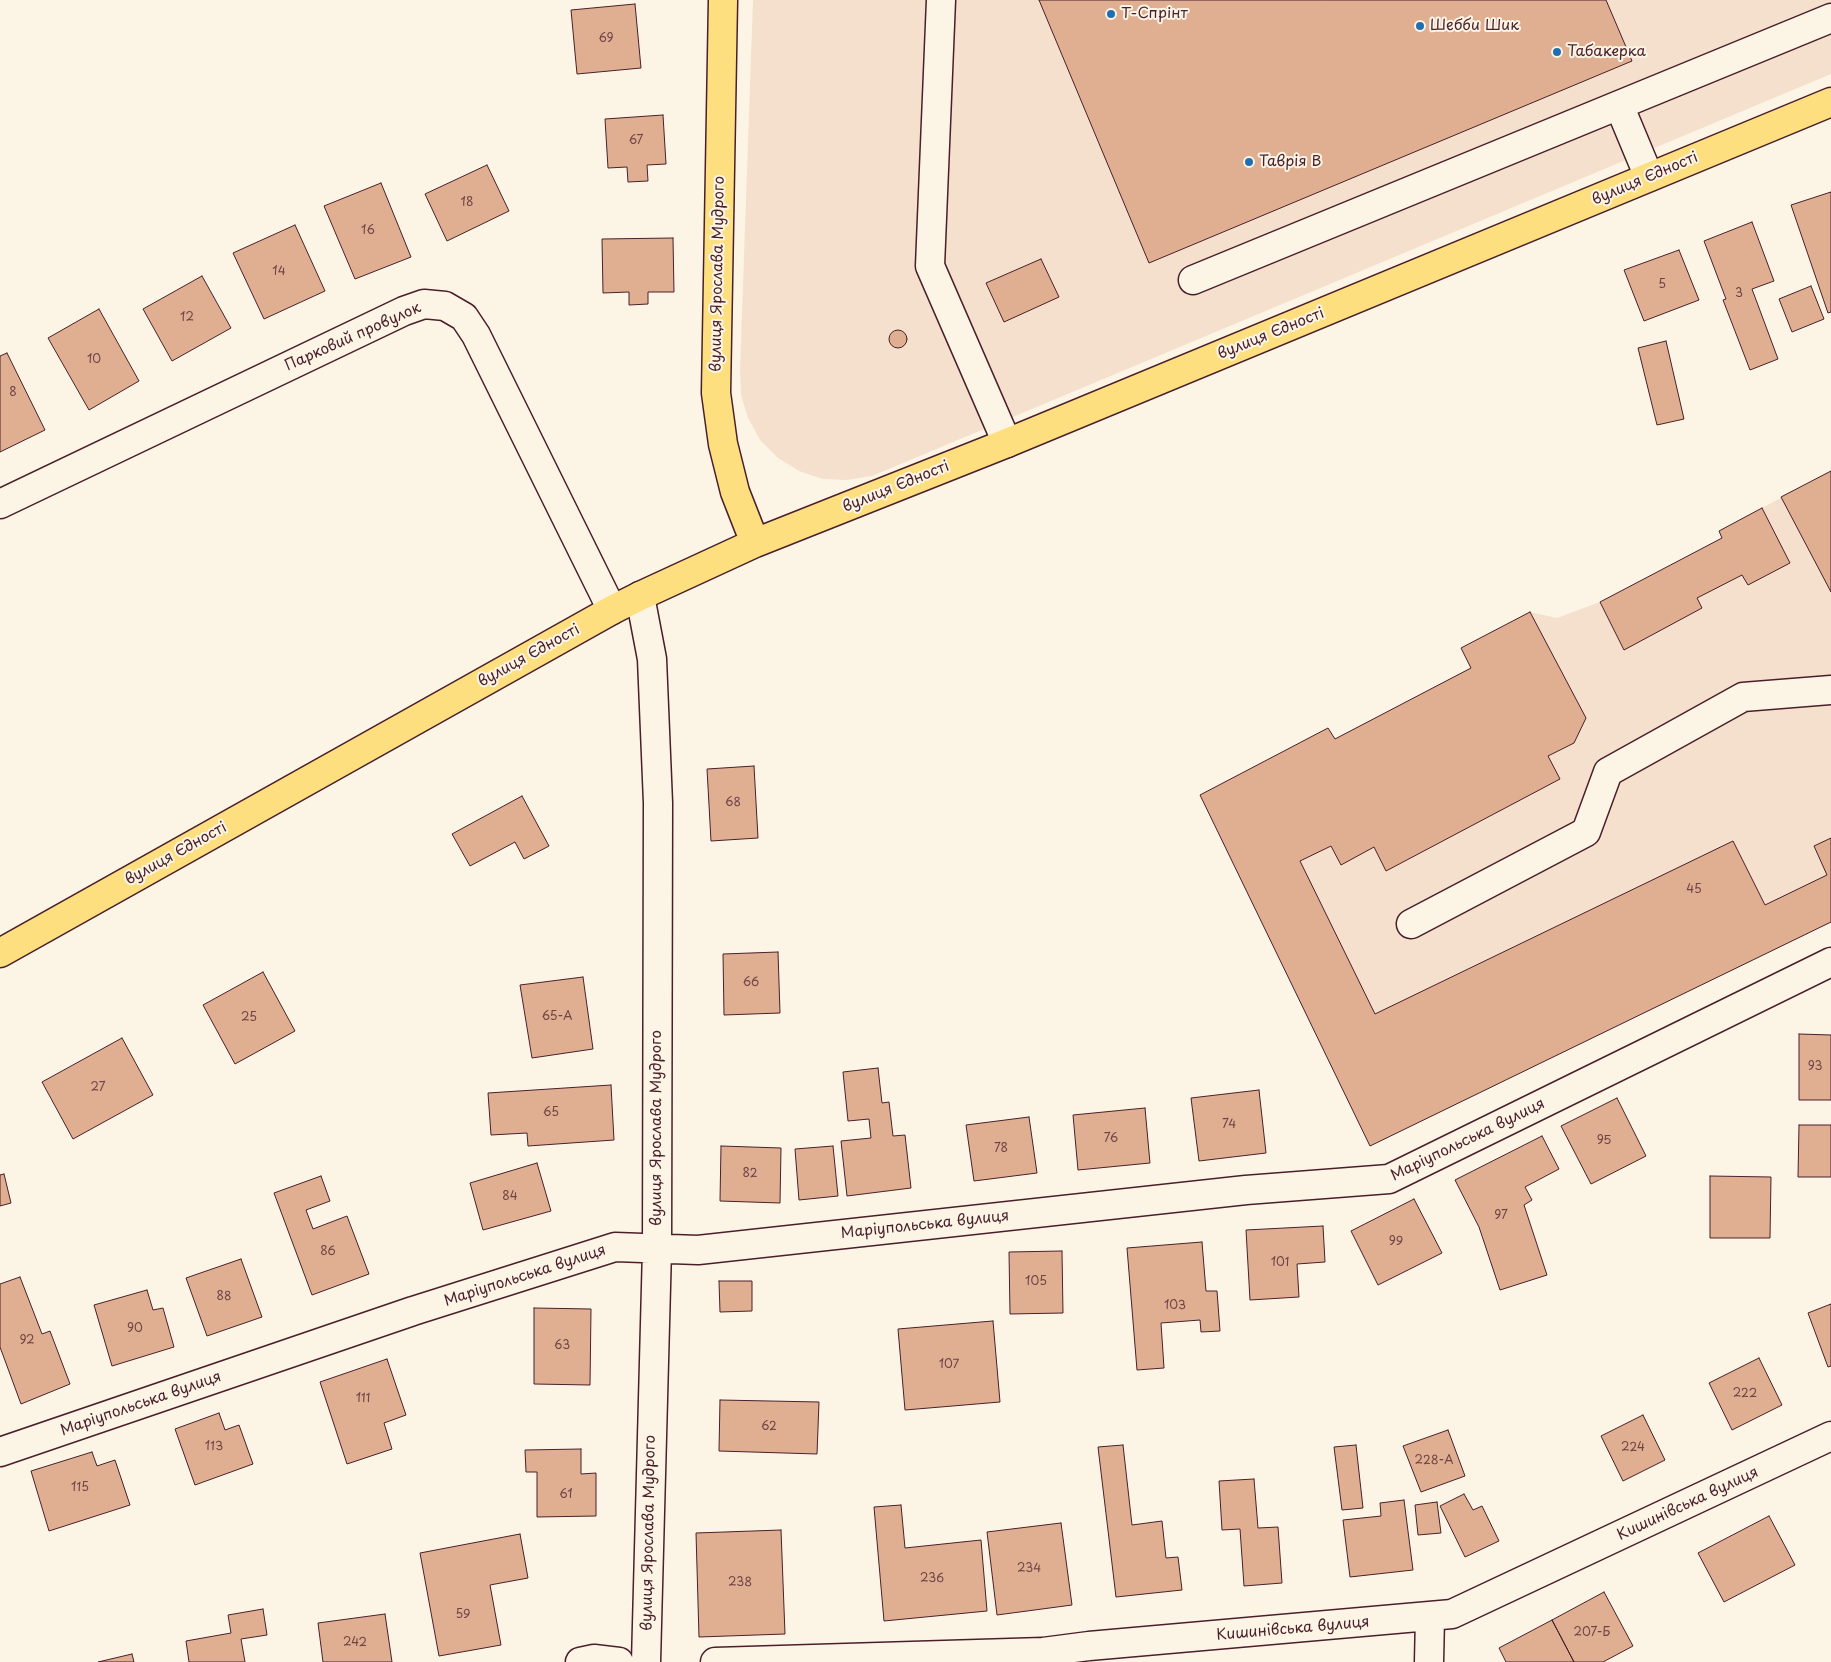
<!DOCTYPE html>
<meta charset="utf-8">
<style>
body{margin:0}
canvas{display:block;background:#fcf5e5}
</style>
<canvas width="1831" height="1662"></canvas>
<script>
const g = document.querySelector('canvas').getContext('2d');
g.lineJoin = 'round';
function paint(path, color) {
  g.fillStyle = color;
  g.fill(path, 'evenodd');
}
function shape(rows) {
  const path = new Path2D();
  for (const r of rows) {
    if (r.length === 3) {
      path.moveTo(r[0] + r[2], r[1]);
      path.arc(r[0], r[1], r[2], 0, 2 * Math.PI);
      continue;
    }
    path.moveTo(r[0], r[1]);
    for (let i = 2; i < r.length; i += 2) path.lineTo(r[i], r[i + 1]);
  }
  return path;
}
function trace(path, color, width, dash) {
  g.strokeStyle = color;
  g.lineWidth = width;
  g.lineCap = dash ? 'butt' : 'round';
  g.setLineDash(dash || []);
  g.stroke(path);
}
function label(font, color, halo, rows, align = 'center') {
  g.font = font + ' "Playpen Sans",sans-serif';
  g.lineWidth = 4;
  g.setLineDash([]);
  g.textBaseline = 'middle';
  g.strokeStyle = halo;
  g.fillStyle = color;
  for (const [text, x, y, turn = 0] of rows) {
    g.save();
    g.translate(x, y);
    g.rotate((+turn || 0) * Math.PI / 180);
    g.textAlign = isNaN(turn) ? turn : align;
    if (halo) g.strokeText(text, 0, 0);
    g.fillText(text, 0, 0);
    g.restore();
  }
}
paint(shape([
 [753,0,1831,0,1831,74,872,476,847,480,823,479,799,471,778,458,760,440,748,418,741,395,740,370],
 [1831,471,1831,922,1370,1146,1200,795,1328,728,1335,739,1470,668,1461,648,1530,612,1557,618,1600,602,1722,538,1719,531]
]), '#f4e0cc');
const building = shape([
 [1039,0,1606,0,1632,61,1149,263,1039,0],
 [635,4,641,68,577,74,571,10,635,4],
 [663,115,666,164,647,165,648,181,628,182,627,167,608,168,605,119,663,115],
 [487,165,509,211,447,241,425,194,487,165],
 [381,183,411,257,355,279,324,206,381,183],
 [1831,192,1831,312,1828,313,1791,205,1831,192],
 [1752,222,1774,281,1752,289,1778,359,1750,370,1723,300,1726,299,1704,241,1752,222],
 [295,225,325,291,264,319,233,253,295,225],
 [673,238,674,292,648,292,648,304,629,305,629,292,603,293,602,239,673,238],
 [1679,250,1699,300,1644,321,1624,270,1679,250],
 [1041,259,1059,297,1004,322,986,283,1041,259],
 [202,276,231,328,172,361,143,309,202,276],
 [1811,286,1824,319,1792,332,1779,299,1811,286],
 [99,309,139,381,89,410,48,338,99,309],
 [898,339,9],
 [1666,341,1684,419,1657,425,1638,348,1666,341],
 [7,353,45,430,0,452,0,356,7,353],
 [1831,471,1831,592,1781,497,1831,471],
 [1762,508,1790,563,1748,585,1742,575,1697,598,1702,608,1624,650,1600,602,1722,538,1719,531,1762,508],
 [1530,612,1586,718,1574,743,1548,756,1560,779,1386,871,1374,847,1341,865,1331,846,1300,861,1375,1014,1733,841,1765,905,1827,875,1814,846,1831,838,1831,922,1370,1146,1200,795,1328,728,1335,739,1471,668,1461,648,1530,612],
 [754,766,758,838,711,841,707,769,754,766],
 [522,796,549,846,524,859,515,842,470,866,452,834,522,796],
 [778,952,780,1013,724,1015,723,954,778,952],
 [263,972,295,1031,235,1064,203,1005,263,972],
 [583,977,593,1049,532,1058,520,985,583,977],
 [1799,1034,1831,1035,1831,1100,1799,1100,1799,1034],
 [122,1038,153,1095,73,1139,42,1082,122,1038],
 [878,1068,882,1103,889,1102,893,1136,905,1135,911,1188,847,1196,841,1141,871,1138,869,1119,848,1121,843,1072,878,1068],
 [611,1085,614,1140,528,1146,527,1133,491,1135,488,1093,611,1085],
 [1259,1090,1266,1153,1199,1161,1191,1098,1259,1090],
 [1617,1098,1646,1156,1591,1184,1561,1126,1617,1098],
 [1145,1108,1150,1163,1078,1170,1073,1115,1145,1108],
 [1029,1117,1037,1173,974,1181,966,1125,1029,1117],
 [1799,1125,1831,1125,1831,1177,1798,1177,1799,1125],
 [1542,1136,1559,1169,1525,1187,1532,1200,1524,1205,1547,1275,1500,1290,1479,1227,1455,1180,1542,1136],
 [721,1146,781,1148,780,1203,720,1201,721,1146],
 [833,1146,838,1196,799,1200,795,1149,833,1146],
 [537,1163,551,1211,483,1230,470,1183,537,1163],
 [4,1174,11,1203,0,1206,0,1175,4,1174],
 [321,1176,330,1201,306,1210,313,1229,347,1216,369,1274,312,1295,274,1193,321,1176],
 [1710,1176,1771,1177,1770,1238,1710,1238,1710,1176],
 [1414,1199,1442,1253,1378,1285,1351,1231,1414,1199],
 [1323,1226,1325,1262,1297,1264,1299,1297,1250,1300,1246,1230,1323,1226],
 [1202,1242,1206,1291,1217,1291,1220,1331,1201,1332,1200,1320,1161,1323,1164,1368,1137,1370,1127,1248,1202,1242],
 [1062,1251,1063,1313,1010,1314,1009,1252,1062,1251],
 [241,1259,262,1317,207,1336,186,1278,241,1259],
 [20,1277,42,1334,50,1331,70,1384,21,1404,0,1347,0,1284,20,1277],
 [719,1281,752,1281,752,1311,720,1312,719,1281],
 [147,1290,153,1310,163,1308,174,1347,112,1366,94,1305,147,1290],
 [1831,1304,1831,1366,1828,1367,1808,1313,1831,1304],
 [534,1308,591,1309,590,1385,534,1384,534,1308],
 [993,1321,1000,1402,905,1410,898,1329,993,1321],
 [1759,1358,1782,1405,1732,1430,1709,1383,1759,1358],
 [387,1359,406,1415,384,1423,392,1449,347,1464,320,1382,387,1359],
 [720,1400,819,1402,817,1454,719,1451,720,1400],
 [219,1413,225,1430,239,1425,253,1464,195,1485,175,1429,219,1413],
 [1643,1415,1665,1460,1623,1481,1601,1436,1643,1415],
 [1448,1430,1465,1476,1421,1492,1403,1446,1448,1430],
 [1123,1445,1132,1525,1162,1521,1166,1558,1178,1557,1182,1590,1116,1597,1098,1447,1123,1445],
 [1356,1445,1363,1508,1342,1510,1334,1447,1356,1445],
 [581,1449,581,1474,596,1473,596,1516,537,1517,537,1472,526,1472,525,1450,581,1449],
 [92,1452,97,1466,115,1460,130,1505,49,1531,31,1471,92,1452],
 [1254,1479,1258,1528,1278,1527,1282,1583,1244,1586,1240,1529,1222,1530,1219,1481,1254,1479],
 [1464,1494,1473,1510,1482,1506,1499,1541,1465,1557,1440,1506,1464,1494],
 [1404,1500,1413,1570,1350,1577,1343,1520,1381,1516,1380,1503,1404,1500],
 [1437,1502,1441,1533,1418,1535,1415,1505,1437,1502],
 [901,1505,905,1548,981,1540,987,1611,884,1621,874,1507,901,1505],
 [1769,1516,1795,1565,1724,1602,1698,1553,1769,1516],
 [1061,1523,1072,1605,997,1615,987,1532,1061,1523],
 [781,1530,785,1634,699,1637,696,1533,781,1530],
 [520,1534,528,1578,490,1585,501,1645,439,1656,420,1553,520,1534],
 [1604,1592,1633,1646,1603,1662,1574,1662,1552,1620,1604,1592],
 [263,1609,267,1635,241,1639,245,1662,189,1662,186,1641,231,1633,228,1615,263,1609],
 [385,1614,392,1662,323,1662,318,1623,385,1614],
 [1552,1620,1574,1662,1506,1662,1499,1648,1552,1620],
 [132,1654,134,1662,98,1662,132,1654]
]);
paint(building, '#e0af92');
trace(building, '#4a1f2b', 1);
const minor = shape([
 [941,0,930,266,1007,443],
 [1619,105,1649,177],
 [1193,280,1831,18],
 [0,504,404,311,424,304,445,306,464,317,476,335,612,610],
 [640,596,652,659,658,803,657,1249,646,1662],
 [1411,924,1586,832,1608,772,1743,697,1831,690],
 [0,1452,413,1311,615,1247,698,1250,1246,1190,1389,1179,1831,962],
 [580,1662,594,1659,619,1662],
 [715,1662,1043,1652,1089,1646,1452,1614,1831,1436],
 [1429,1662,1430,1617]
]);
const major = shape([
 [723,0,716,393,723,444,735,492,755,543],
 [0,953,612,610,640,596,755,543,1007,443,1831,102]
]);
trace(minor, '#4a1f2b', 31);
trace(major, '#4a1f2b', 31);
trace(minor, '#fcf5e5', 28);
trace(major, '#fddf80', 28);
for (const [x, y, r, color] of [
 [1111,14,5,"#1f6fb2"],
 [1420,26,5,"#1f6fb2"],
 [1557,52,5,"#1f6fb2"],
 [1249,162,5,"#1f6fb2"]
]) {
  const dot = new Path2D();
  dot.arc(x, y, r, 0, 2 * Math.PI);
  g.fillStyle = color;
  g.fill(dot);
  trace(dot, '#fcf5e5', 2);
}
label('12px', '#704345', null, [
 ["69",606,39],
 ["67",636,141],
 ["18",467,203],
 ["16",368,231],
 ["14",279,272],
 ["5",1662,285],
 ["3",1739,294],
 ["12",187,318],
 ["10",94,360],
 ["8",13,393],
 ["68",733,803],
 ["45",1694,890],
 ["66",751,983],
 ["65-А",557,1017],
 ["25",249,1018],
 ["93",1815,1067],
 ["27",98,1088],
 ["65",551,1113],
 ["74",1229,1125],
 ["76",1111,1139],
 ["95",1604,1141],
 ["78",1001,1149],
 ["82",750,1174],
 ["84",510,1197],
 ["97",1501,1216],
 ["99",1396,1242],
 ["86",328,1252],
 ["101",1280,1263],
 ["105",1036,1282],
 ["88",224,1297],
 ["103",1175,1306],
 ["90",135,1329],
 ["92",27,1341],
 ["63",562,1346],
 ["107",949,1365],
 ["222",1745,1394],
 ["111",363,1399],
 ["62",769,1427],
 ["113",214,1447],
 ["224",1633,1448],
 ["228-А",1434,1461],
 ["115",80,1488],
 ["61",566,1495],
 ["234",1029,1569],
 ["236",932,1579],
 ["238",740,1583],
 ["59",463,1615],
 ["207-Б",1592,1633],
 ["242",355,1643]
]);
label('15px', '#4a1f2b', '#fcf5e5', [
 ["Т-Спрінт",1121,14],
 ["Шебби Шик",1430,26],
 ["Табакерка",1567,52],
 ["Таврія В",1259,162]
], 'left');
label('15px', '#4a1f2b', '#fcf5e5', [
 ["вулиця Єдності",1645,179,-23],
 ["вулиця Ярослава Мудрого",718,274,-89],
 ["вулиця Єдності",1271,334,-22],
 ["Парковий провулок",353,337,-24],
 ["вулиця Єдності",896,487,-22],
 ["вулиця Єдності",529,656,-29],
 ["вулиця Єдності",176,854,-29],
 ["вулиця Ярослава Мудрого",657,1128,-90],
 ["Маріупольська вулиця",1468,1140,-26],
 ["Маріупольська вулиця",925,1225,-6],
 ["Маріупольська вулиця",525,1276,-18],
 ["Маріупольська вулиця",141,1404,-19],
 ["Кишинівська вулиця",1688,1504,-25],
 ["вулиця Ярослава Мудрого",649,1533,-89],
 ["Кишинівська вулиця",1293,1629,-5]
]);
</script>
